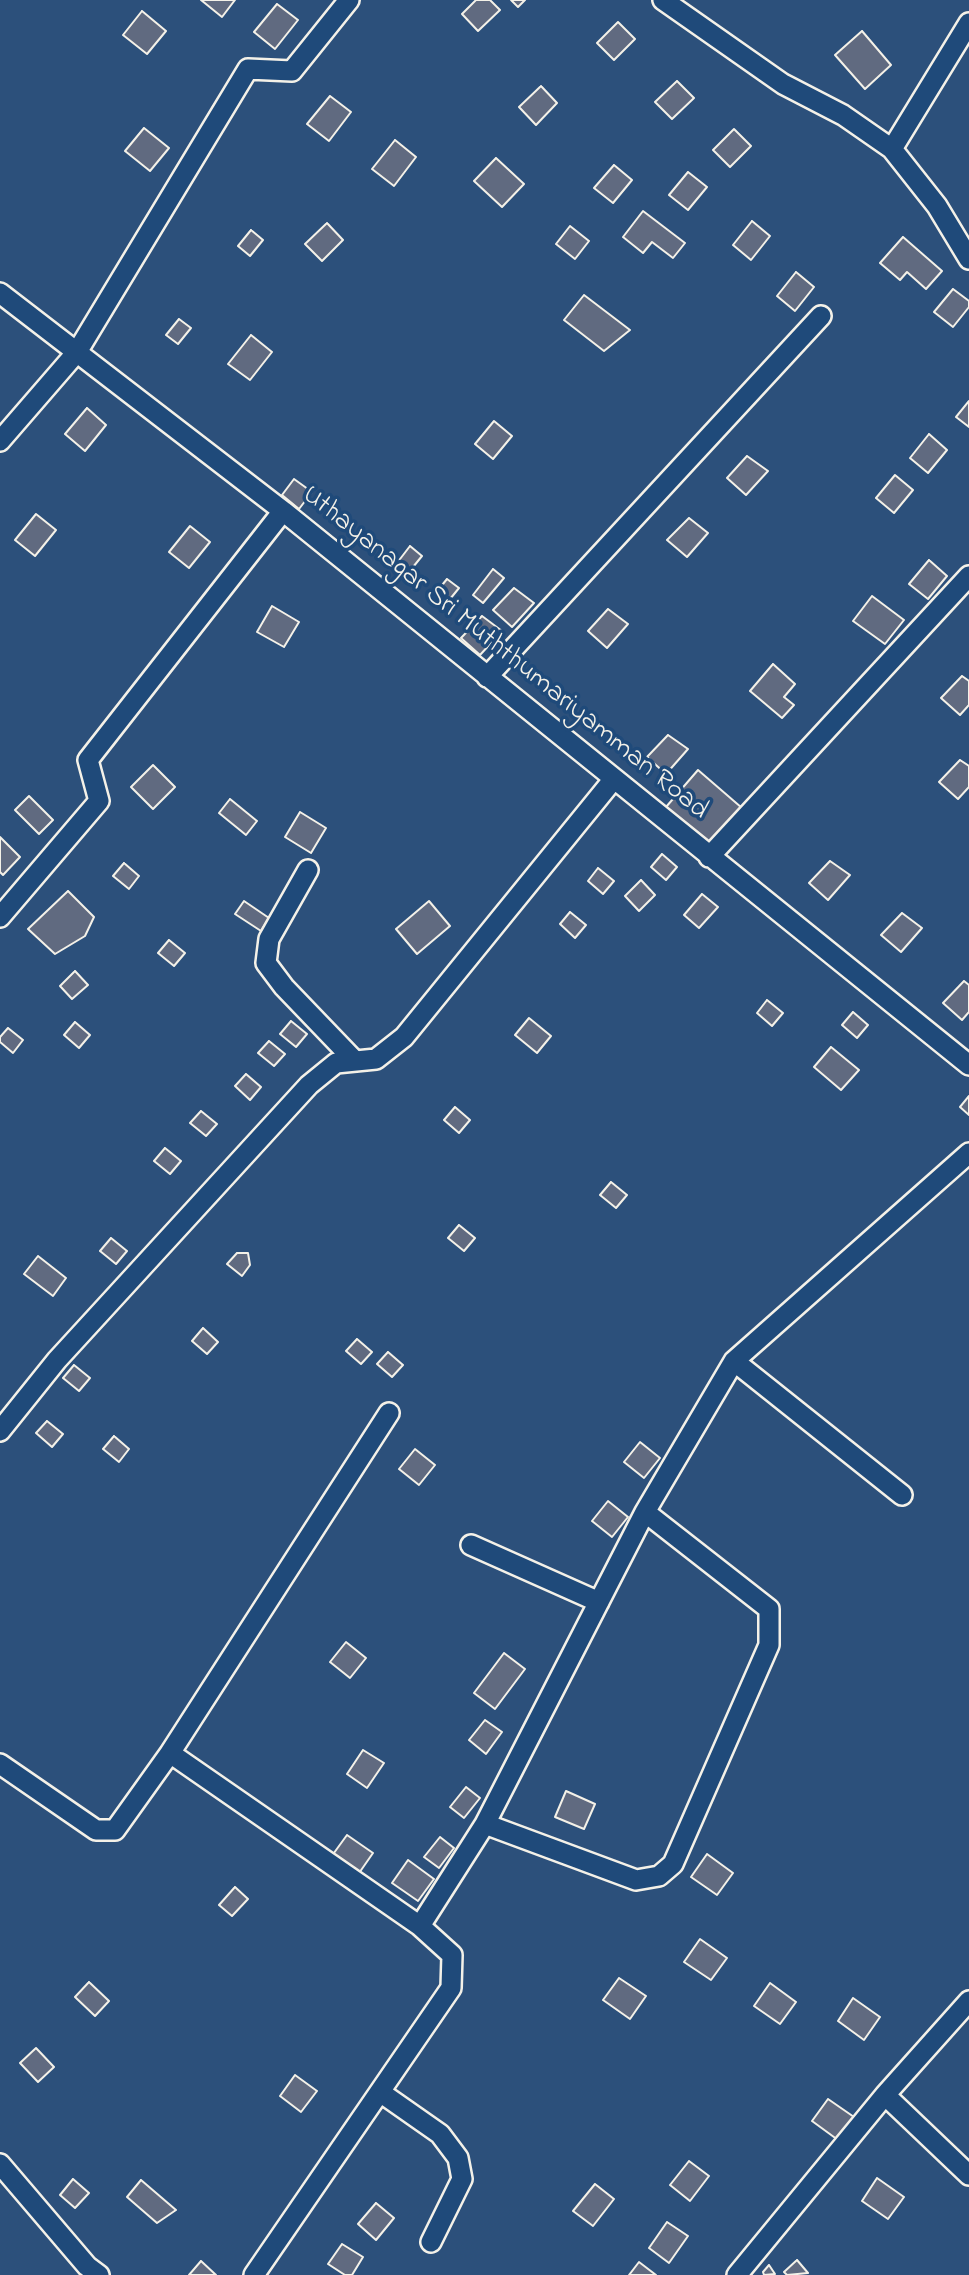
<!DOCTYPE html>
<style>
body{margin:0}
canvas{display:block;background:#2c507b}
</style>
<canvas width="969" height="2275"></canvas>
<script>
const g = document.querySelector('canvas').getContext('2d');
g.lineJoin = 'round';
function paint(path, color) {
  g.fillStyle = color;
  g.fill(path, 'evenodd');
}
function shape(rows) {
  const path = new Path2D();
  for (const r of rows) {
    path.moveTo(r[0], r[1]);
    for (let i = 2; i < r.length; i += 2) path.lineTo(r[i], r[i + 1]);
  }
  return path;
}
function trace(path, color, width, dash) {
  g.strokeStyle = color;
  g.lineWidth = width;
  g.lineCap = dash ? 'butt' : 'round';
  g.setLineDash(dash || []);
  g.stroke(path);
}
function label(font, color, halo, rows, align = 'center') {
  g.font = font + ' "Indie Flower",sans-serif';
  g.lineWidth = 7;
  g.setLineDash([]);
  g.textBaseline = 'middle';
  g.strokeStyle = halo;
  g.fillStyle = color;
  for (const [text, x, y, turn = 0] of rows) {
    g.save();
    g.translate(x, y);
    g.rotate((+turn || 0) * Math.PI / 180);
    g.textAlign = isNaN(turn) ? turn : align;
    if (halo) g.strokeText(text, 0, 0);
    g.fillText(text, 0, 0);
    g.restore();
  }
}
const building = shape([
 [201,0,235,0,222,17,201,0],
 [476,0,490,0,500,10,478,31,462,14,476,0],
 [511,0,525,0,518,7,511,0],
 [277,4,298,20,275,49,254,32,277,4],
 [142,11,166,31,147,54,123,35,142,11],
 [618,22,635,39,614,60,597,43,618,22],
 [862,31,891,65,865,89,835,55,862,31],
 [677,81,694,98,672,119,655,102,677,81],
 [541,86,557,103,536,125,519,107,541,86],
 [330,96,351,112,329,141,307,124,330,96],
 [144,128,169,148,150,171,125,151,144,128],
 [734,129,751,146,730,167,713,150,734,129],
 [395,140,416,157,394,186,372,169,395,140],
 [496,158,524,184,502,207,474,181,496,158],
 [614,165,632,180,613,203,594,188,614,165],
 [688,172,707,187,688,210,669,195,688,172],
 [643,211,685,243,673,258,652,242,643,253,623,237,643,211],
 [752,221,770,236,751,260,733,245,752,221],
 [327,223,343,240,322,261,305,244,327,223],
 [570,226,589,241,575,259,556,244,570,226],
 [251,230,263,240,250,256,238,246,251,230],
 [903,237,942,271,926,289,907,272,900,280,880,263,903,237],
 [796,272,814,287,795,311,777,296,796,272],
 [953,289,969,301,969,307,953,327,934,312,953,289],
 [584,295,630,330,604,351,564,320,584,295],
 [179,319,191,328,178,344,166,335,179,319],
 [251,335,272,352,250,380,228,364,251,335],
 [969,401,969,427,956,417,969,401],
 [87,408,106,425,85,451,65,434,87,408],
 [494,421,512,436,493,459,475,444,494,421],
 [929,434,947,450,928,473,910,458,929,434],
 [747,456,768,471,746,495,727,478,747,456],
 [895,475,913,490,894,513,876,498,895,475],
 [294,479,312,492,299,509,282,495,294,479],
 [36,514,56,530,35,556,15,540,36,514],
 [689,518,708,533,687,557,667,540,689,518],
 [190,526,210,542,189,568,169,552,190,526],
 [410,546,422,556,409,572,397,563,410,546],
 [929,560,947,576,928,599,909,584,929,560],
 [493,569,504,578,483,603,473,595,493,569],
 [447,579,459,588,446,604,434,595,447,579],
 [514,588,534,603,512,627,493,610,514,588],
 [872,596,904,620,885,644,853,621,872,596],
 [272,606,299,622,284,647,257,632,272,606],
 [608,609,628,624,607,648,588,631,608,609],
 [482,616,502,631,480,655,461,638,482,616],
 [773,664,795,684,784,697,794,705,782,718,750,691,773,664],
 [962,676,969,681,969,705,960,715,941,698,962,676],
 [668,735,688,749,666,774,647,757,668,735],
 [960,760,969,766,969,787,958,799,939,782,960,760],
 [153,765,175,787,153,809,131,787,153,765],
 [698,770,742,808,711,845,666,807,698,770],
 [29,796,53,820,39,834,15,810,29,796],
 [230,799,257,821,246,835,219,813,230,799],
 [300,812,326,828,311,853,285,837,300,812],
 [0,837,20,857,3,875,0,872,0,837],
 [662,854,677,867,666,880,651,867,662,854],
 [830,861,850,875,828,900,809,883,830,861],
 [124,863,139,876,129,889,113,876,124,863],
 [598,868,614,881,603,894,588,881,598,868],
 [641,880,655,895,639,911,625,896,641,880],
 [68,891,94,917,85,936,55,954,28,929,68,891],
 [702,894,718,907,699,928,684,915,702,894],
 [244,901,269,918,261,931,235,914,244,901],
 [429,901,450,926,417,954,396,929,429,901],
 [570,912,586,925,575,938,560,924,570,912],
 [902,913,922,928,901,952,881,935,902,913],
 [169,940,185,953,174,966,158,953,169,940],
 [75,971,88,985,72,999,60,986,75,971],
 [964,981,969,985,969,1012,962,1020,943,1003,964,981],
 [767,1000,783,1013,772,1026,757,1013,767,1000],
 [853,1012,868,1025,857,1038,842,1025,853,1012],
 [529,1018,551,1036,537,1053,515,1035,529,1018],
 [291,1021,307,1034,296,1047,280,1034,291,1021],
 [75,1022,90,1035,79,1048,64,1035,75,1022],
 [8,1028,23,1040,13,1053,0,1042,0,1037,8,1028],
 [269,1041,285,1054,274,1066,258,1053,269,1041],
 [831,1047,859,1070,841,1090,814,1067,831,1047],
 [246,1074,261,1087,250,1100,235,1086,246,1074],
 [969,1096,969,1115,960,1107,969,1096],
 [455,1107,470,1120,459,1133,444,1120,455,1107],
 [201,1111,217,1124,206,1136,190,1123,201,1111],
 [165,1148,181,1161,170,1174,154,1161,165,1148],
 [611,1182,627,1195,616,1208,600,1195,611,1182],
 [459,1225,475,1238,464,1251,448,1238,459,1225],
 [111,1238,127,1251,116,1264,100,1251,111,1238],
 [237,1253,248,1253,250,1265,242,1276,227,1264,237,1253],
 [38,1256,66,1278,53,1296,24,1274,38,1256],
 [203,1328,218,1342,207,1354,192,1341,203,1328],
 [357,1339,372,1352,361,1364,346,1351,357,1339],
 [388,1352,403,1365,392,1377,377,1364,388,1352],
 [74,1365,90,1378,79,1391,63,1378,74,1365],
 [47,1421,63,1434,52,1447,36,1433,47,1421],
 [114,1436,129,1449,119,1462,103,1449,114,1436],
 [640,1442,660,1458,644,1478,624,1462,640,1442],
 [415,1449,435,1465,419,1485,399,1469,415,1449],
 [608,1501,628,1517,612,1537,592,1521,608,1501],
 [346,1642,366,1658,350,1678,330,1662,346,1642],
 [504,1653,525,1669,495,1709,474,1693,504,1653],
 [485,1720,502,1732,486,1754,469,1740,485,1720],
 [363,1750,384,1763,367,1788,347,1774,363,1750],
 [466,1787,480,1798,464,1818,450,1807,466,1787],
 [566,1791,595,1804,584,1829,555,1817,566,1791],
 [347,1835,373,1853,357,1876,331,1857,347,1835],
 [440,1837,454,1848,439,1868,424,1857,440,1837],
 [707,1854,733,1873,717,1895,691,1877,707,1854],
 [408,1860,434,1879,418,1901,392,1883,408,1860],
 [235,1887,248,1899,232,1916,219,1905,235,1887],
 [700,1939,727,1958,711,1980,684,1962,700,1939],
 [619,1978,646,1996,630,2019,603,2000,619,1978],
 [89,1982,109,2001,95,2016,75,1997,89,1982],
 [770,1983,796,2002,780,2024,754,2006,770,1983],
 [853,1998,880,2017,864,2040,838,2021,853,1998],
 [36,2048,54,2067,38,2082,20,2063,36,2048],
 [295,2075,317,2091,301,2112,280,2096,295,2075],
 [828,2099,854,2117,838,2140,812,2121,828,2099],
 [689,2161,709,2176,690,2201,670,2185,689,2161],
 [877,2178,904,2197,888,2219,862,2201,877,2178],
 [73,2179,89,2193,75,2208,60,2195,73,2179],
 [141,2180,176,2210,157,2223,127,2197,141,2180],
 [595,2184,614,2199,593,2226,573,2211,595,2184],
 [376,2203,394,2218,376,2240,358,2224,376,2203],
 [667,2222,688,2236,669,2263,649,2248,667,2222],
 [342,2244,363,2257,352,2275,345,2275,328,2264,342,2244],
 [797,2260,808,2273,787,2275,784,2272,797,2260],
 [201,2261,216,2275,189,2275,201,2261],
 [639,2262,656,2275,629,2275,639,2262],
 [769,2265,775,2274,764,2275,763,2272,769,2265]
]);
paint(building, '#606a80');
trace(building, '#f4f1e8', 2);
const minor = shape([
 [663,0,783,84,843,115,892,149,937,206,969,259],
 [892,149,969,23],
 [0,293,283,511,969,1065],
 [0,441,77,352,248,69,292,71,349,0],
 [487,677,821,316],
 [709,857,969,576],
 [308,870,269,939,266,963,284,987,355,1061],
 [0,917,99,801,88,760,283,511],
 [734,1361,902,1495],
 [0,1431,57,1360,309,1085,336,1063,376,1059,404,1037,613,780],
 [471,1545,599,1602],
 [170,1753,389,1413],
 [0,1764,96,1830,115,1830,170,1753,420,1926],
 [485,1824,636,1880,659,1876,673,1864,769,1645,769,1609,645,1512],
 [380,2092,440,2134,458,2158,462,2179,431,2242],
 [885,2095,969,2175],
 [0,2164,87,2266,99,2275],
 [254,2275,451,1988,452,1955,420,1926,485,1824,645,1512,734,1361,969,1153],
 [737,2275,885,2095,969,2001]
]);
trace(minor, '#f4f1e8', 24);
trace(minor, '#1f4a7a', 19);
label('28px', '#f4f1e8', '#1f4a7a', [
 ["Uthayanagar Sri Muththumariyamman Road",504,654,39]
]);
</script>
